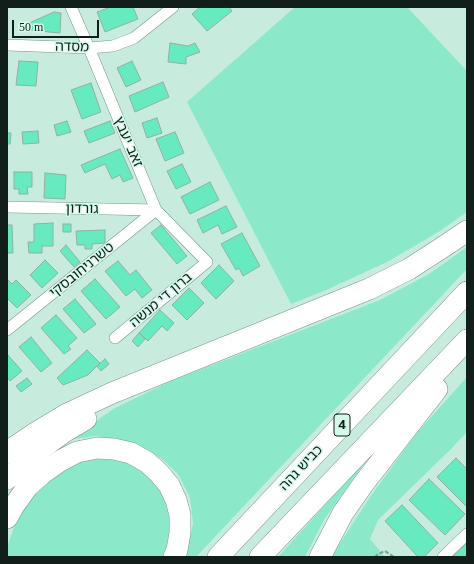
<!DOCTYPE html>
<meta charset="utf-8">
<style>
body{margin:0}
#map{position:relative;width:474px;height:564px;overflow:hidden;background:#c7ecde;font-family:Georgia,serif}
canvas{display:block}
.frame{position:absolute;inset:0;border:8px solid #111e19;pointer-events:none}
.scale{position:absolute;left:12px;top:20px;width:87px;height:18px;box-sizing:border-box;border:2px solid #111e19;border-top:0;padding-left:5px;font-size:12px;line-height:14px;white-space:nowrap;color:#111e19;-webkit-text-stroke:3px #d4f9eb;paint-order:stroke}
</style>
<div id="map">
<canvas width="474" height="564"></canvas>
<div class="frame"></div>
<div class="scale">50 m</div>
</div>
<script>
const g = document.querySelector('canvas').getContext('2d');
g.lineJoin = 'round';
function paint(path, color) {
  g.fillStyle = color;
  g.fill(path, 'evenodd');
}
function shape(rows) {
  const path = new Path2D();
  for (const r of rows) {
    path.moveTo(r[0], r[1]);
    for (let i = 2; i < r.length; i += 2) path.lineTo(r[i], r[i + 1]);
  }
  return path;
}
function trace(path, color, width, dash) {
  g.strokeStyle = color;
  g.lineWidth = width;
  g.lineCap = dash ? 'butt' : 'round';
  g.setLineDash(dash || []);
  g.stroke(path);
}
function label(font, color, halo, rows, align = 'center') {
  g.font = font + ' Georgia,"Noto Sans Hebrew",serif';
  g.lineWidth = 3;
  g.setLineDash([]);
  g.textBaseline = 'middle';
  g.strokeStyle = halo;
  g.fillStyle = color;
  for (const [text, x, y, turn = 0] of rows) {
    g.save();
    g.translate(x, y);
    g.rotate((+turn || 0) * Math.PI / 180);
    g.textAlign = isNaN(turn) ? turn : align;
    if (halo) g.strokeText(text, 0, 0);
    g.fillText(text, 0, 0);
    g.restore();
  }
}
paint(shape([
 [295,7,407,7,467,71,467,212,440,231,389,261,324,291,291,304,187,102],
 [467,247,467,269,196,557,183,557,189,543,193,523,190,498,178,474,162,459,141,446,118,439,95,436,68,440,115,408,171,381,380,300,429,274],
 [467,377,467,432,451,449,378,520,370,539,385,557,332,557,337,548,370,497,416,434],
 [368,458,324,520,305,557,278,557],
 [98,459,112,460,128,463,141,471,152,480,160,491,166,504,169,517,169,532,166,547,163,557,7,557,7,547,14,527,22,512,36,494,49,482,66,470,80,462]
]), '#8be9c9');
const building = shape([
 [111,7,133,7,138,19,105,32,97,12,111,7],
 [200,7,229,7,232,11,207,31,192,14,200,7],
 [54,12,61,13,60,33,27,30,27,24,54,12],
 [170,43,188,46,195,43,200,52,186,57,186,64,168,62,170,43],
 [19,61,38,62,36,86,16,85,19,61],
 [132,61,141,80,126,87,117,68,132,61],
 [163,82,169,97,135,112,129,96,163,82],
 [91,83,101,112,82,119,71,90,91,83],
 [157,118,162,133,147,138,142,123,157,118],
 [67,121,71,132,57,136,54,125,67,121],
 [110,121,115,133,89,143,84,131,110,121],
 [38,131,39,143,23,144,22,132,38,131],
 [175,132,184,153,165,161,156,139,175,132],
 [7,133,11,133,10,144,7,144,7,133],
 [120,149,133,178,123,182,120,175,112,179,105,164,85,173,81,165,120,149],
 [182,164,191,182,176,189,167,171,182,164],
 [14,172,32,172,32,187,27,187,28,194,19,194,19,189,14,189,14,172],
 [45,173,66,175,65,199,44,198,45,173],
 [210,182,219,200,190,214,181,197,210,182],
 [226,206,237,227,222,234,218,225,203,233,197,220,226,206],
 [53,223,53,246,42,246,42,253,29,253,28,242,34,242,34,224,53,223],
 [63,224,71,224,71,232,63,232,63,224],
 [7,225,12,225,13,253,7,253,7,225],
 [161,225,187,256,177,264,151,233,161,225],
 [105,230,105,243,92,244,92,249,85,249,85,245,77,245,76,231,105,230],
 [242,233,260,266,243,276,239,268,236,270,221,244,242,233],
 [66,245,80,262,74,267,60,251,66,245],
 [45,260,58,273,42,288,30,275,45,260],
 [118,261,130,275,136,270,152,290,142,298,135,289,126,296,105,271,118,261],
 [219,265,234,281,216,299,201,283,219,265],
 [7,279,12,284,16,280,31,295,17,308,7,298,7,279],
 [95,279,120,307,106,319,81,291,95,279],
 [189,288,204,303,187,320,172,305,189,288],
 [75,299,96,324,84,333,63,309,75,299],
 [160,310,174,323,167,331,162,326,148,341,139,333,160,310],
 [56,315,77,338,68,346,71,349,64,354,41,328,56,315],
 [139,333,145,339,138,347,132,341,139,333],
 [31,337,52,363,41,372,19,347,31,337],
 [87,350,100,363,88,375,63,385,57,378,87,350],
 [7,354,22,371,10,381,7,377,7,354],
 [105,359,109,364,101,371,97,366,105,359],
 [27,378,32,384,21,392,16,386,27,378],
 [456,458,467,469,467,507,437,477,456,458],
 [429,479,465,514,445,535,409,500,429,479],
 [402,505,438,543,424,557,418,557,385,521,402,505],
 [467,543,467,557,452,557,467,543]
]);
paint(building, '#68eac1');
trace(building, '#8eb1a4', 1);
const street = shape([
 [71,7,89,48,156,210,207,262,115,338],
 [7,45,89,48,113,46,134,38,173,7],
 [7,207,156,210],
 [7,330,156,210],
 [443,557,467,534]
]);
const highway = shape([
 [7,453,13,448,37,432,67,414,112,393,369,289,409,269,440,249,467,231],
 [7,479,19,468,42,448,64,432,86,419],
 [7,518,13,507,28,486,43,473,60,461,77,452,97,448,114,449,131,453,147,462,159,473,169,485,176,500,180,515,180,533,177,550,174,557],
 [218,557,467,292],
 [260,557,467,340],
 [320,557,343,513,364,483,437,389]
]);
trace(street, '#75978b', 12);
trace(highway, '#75978b', 22);
trace(shape([
 [375,557,378,554,385,551,394,557]
]), '#819d92', 2, [4, 2]);
trace(street, '#fff', 11);
trace(highway, '#fff', 21);
for (const [x, y, w] of [
 [342,425,16]
]) {
  const box = new Path2D();
  box.roundRect(x - w / 2, y - 11, w, 22, 3);
  g.fillStyle = '#d4f9eb';
  g.fill(box);
  trace(box, '#111e19', 1);
}
label('bold 13px', '#111e19', null, [
 ["4",342,425]
]);
label('14px', '#111e19', '#d4f9eb', [
 ["מסדה",72,47,1],
 ["זאב יעבץ",128,142,67],
 ["גורדון",82,209,1],
 ["טשרניחובסקי",82,270,-39],
 ["ברון די מנשה",161,300,-40],
 ["כביש גהה",301,468,-47]
]);
</script>
